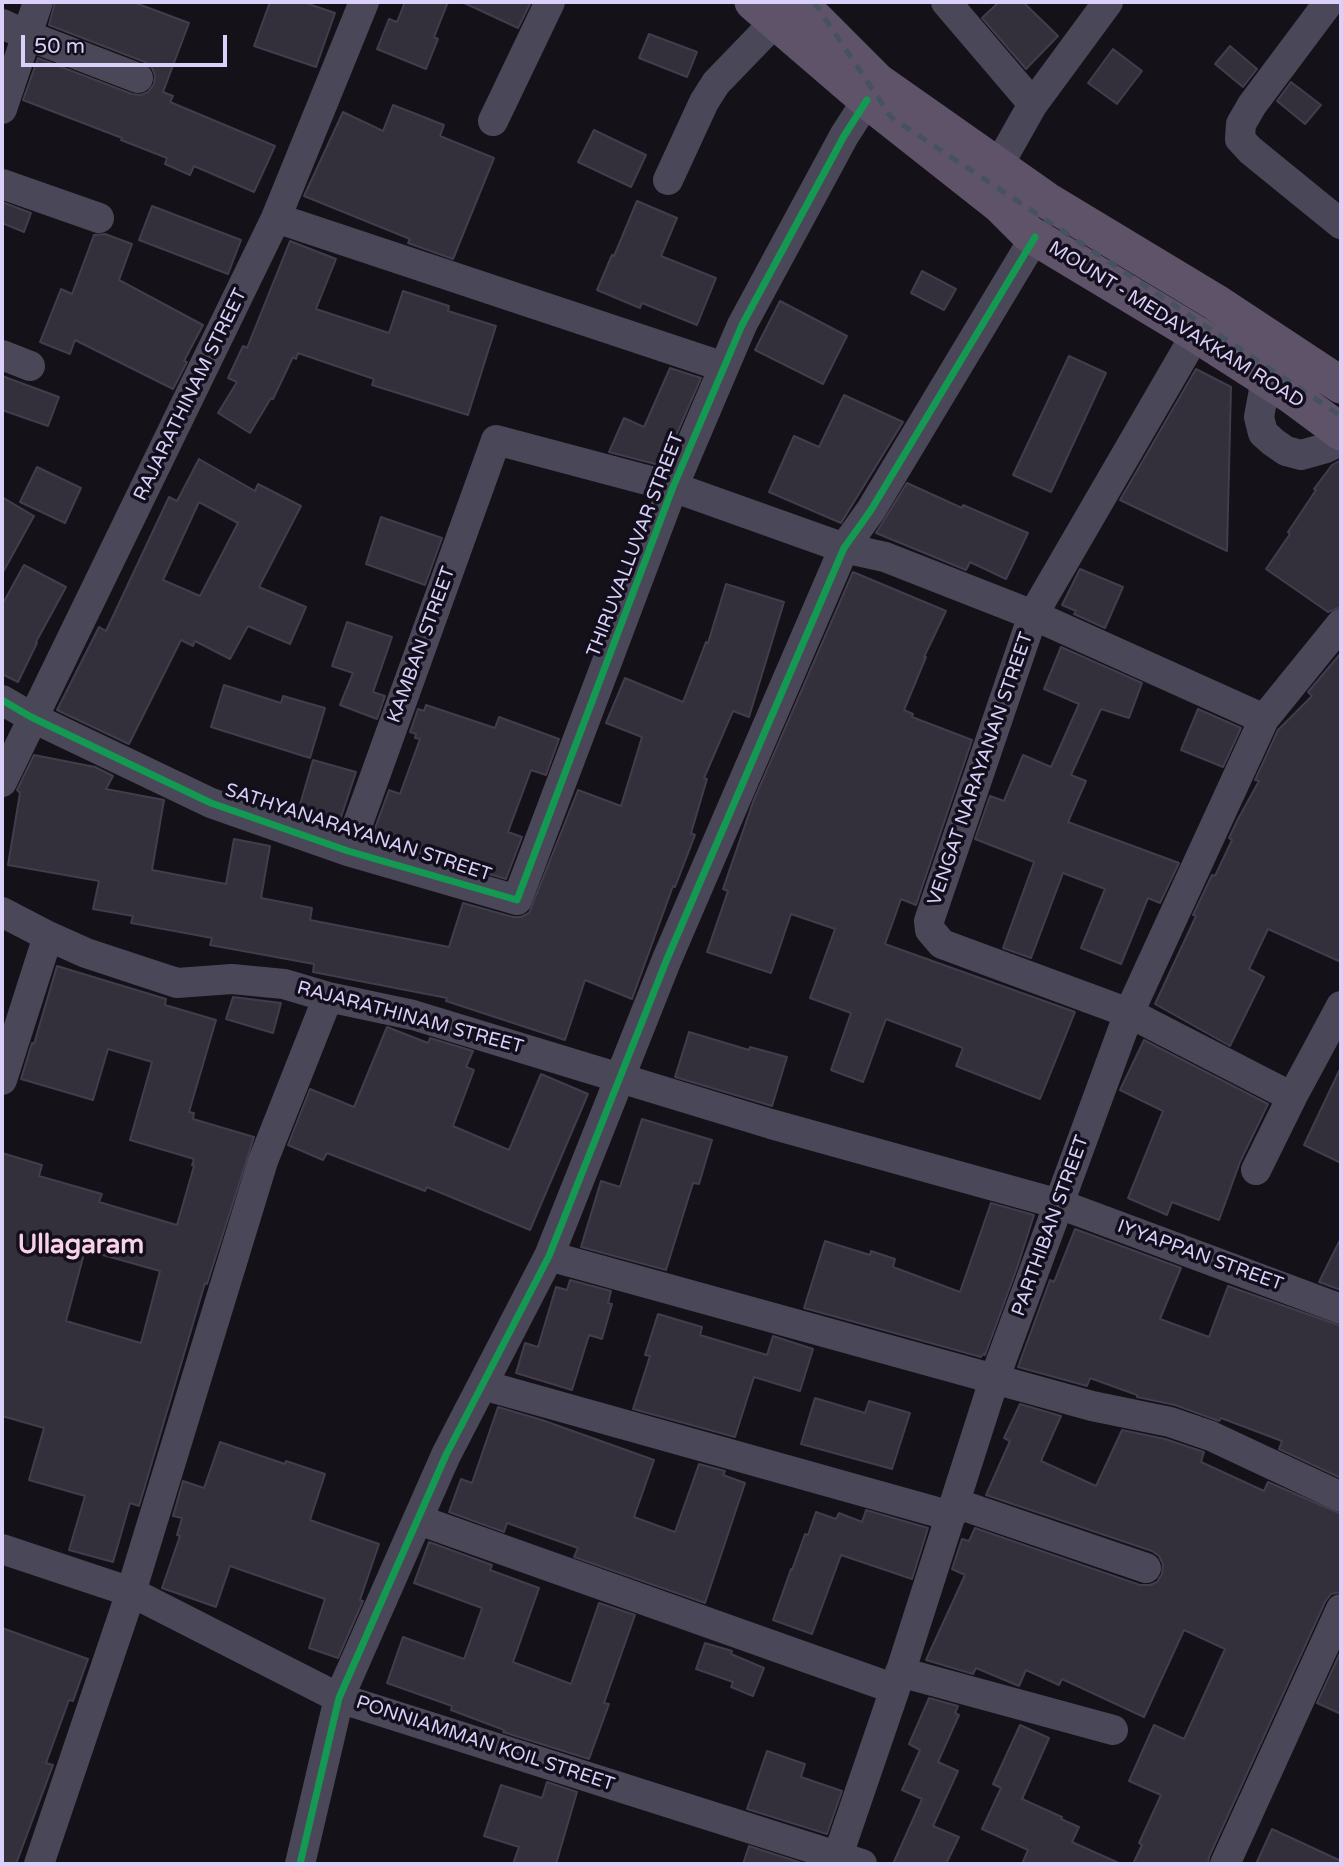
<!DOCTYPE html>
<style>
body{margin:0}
#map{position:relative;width:1343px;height:1866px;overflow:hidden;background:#141218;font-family:"Varela Round",sans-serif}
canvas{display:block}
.frame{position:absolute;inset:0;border:4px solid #dad0f9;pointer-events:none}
.scale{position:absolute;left:21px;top:35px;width:206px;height:32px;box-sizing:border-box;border:4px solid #dad0f9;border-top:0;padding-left:9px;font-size:21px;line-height:24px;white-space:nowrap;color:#dad0f9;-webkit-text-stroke:5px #130e1c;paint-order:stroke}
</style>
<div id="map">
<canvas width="1343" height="1866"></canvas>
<div class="frame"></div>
<div class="scale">50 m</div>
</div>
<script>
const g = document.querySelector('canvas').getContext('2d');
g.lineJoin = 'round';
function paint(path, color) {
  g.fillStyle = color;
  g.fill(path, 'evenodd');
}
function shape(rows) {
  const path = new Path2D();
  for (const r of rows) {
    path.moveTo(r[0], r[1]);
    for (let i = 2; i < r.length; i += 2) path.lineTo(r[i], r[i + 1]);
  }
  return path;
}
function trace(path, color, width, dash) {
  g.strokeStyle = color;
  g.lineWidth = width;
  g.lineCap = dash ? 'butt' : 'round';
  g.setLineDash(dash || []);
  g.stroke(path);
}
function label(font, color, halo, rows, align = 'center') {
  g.font = font + ' "Varela Round",sans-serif';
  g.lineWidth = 7;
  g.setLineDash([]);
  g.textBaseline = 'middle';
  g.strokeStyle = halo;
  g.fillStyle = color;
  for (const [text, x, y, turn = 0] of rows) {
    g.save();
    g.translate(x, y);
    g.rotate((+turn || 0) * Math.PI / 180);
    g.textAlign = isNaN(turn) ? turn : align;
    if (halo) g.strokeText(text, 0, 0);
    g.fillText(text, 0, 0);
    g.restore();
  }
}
const building = shape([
 [55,2,133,2,189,23,163,92,173,96,170,102,275,146,254,192,194,166,190,175,165,164,167,158,121,140,122,138,23,100,38,58,132,94,141,95,148,92,154,84,155,75,152,68,145,62,49,25,55,2],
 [270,2,303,2,335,13,316,67,254,46,270,2],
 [405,2,448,2,434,37,438,39,426,69,377,49,389,19,397,22,405,2],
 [462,2,531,2,518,28,462,2],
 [999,2,1023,2,1058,36,1026,69,982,18,999,2],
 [649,34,697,52,687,77,639,58,649,34],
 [1230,46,1257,69,1243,87,1215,64,1230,46],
 [1113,49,1142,71,1117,104,1088,83,1113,49],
 [1291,82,1321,105,1305,124,1277,101,1291,82],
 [393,105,444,125,440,136,494,158,453,259,408,243,410,239,304,196,343,112,383,131,393,105],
 [594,130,646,155,631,187,578,162,594,130],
 [637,201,677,218,661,256,716,278,697,325,642,303,640,308,597,290,612,255,614,256,637,201],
 [2,202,31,213,24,232,2,223,2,202],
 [152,206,241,240,228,274,139,240,152,206],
 [105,234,132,244,119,280,203,325,184,361,187,362,173,389,75,340,70,354,40,342,61,289,72,294,94,235,105,234],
 [290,241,336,259,316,309,389,333,403,291,449,306,448,311,496,326,468,415,372,385,374,379,298,353,296,359,293,357,273,399,271,398,250,433,218,413,237,382,228,378,243,346,247,348,290,241],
 [922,271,956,289,944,310,911,293,922,271],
 [780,301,847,336,823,384,755,350,780,301],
 [1069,356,1106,373,1051,492,1013,475,1069,356],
 [670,368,701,378,663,466,609,452,624,418,644,427,670,368],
 [1196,369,1231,387,1227,551,1120,500,1196,369],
 [2,376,59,397,48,426,2,410,2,376],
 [844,395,903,422,841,523,769,492,794,436,819,447,844,395],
 [199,459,255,491,258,484,301,506,259,587,306,607,290,644,248,626,230,659,195,641,193,646,181,640,129,744,57,710,99,627,106,631,169,497,177,501,199,459],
 [199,502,238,523,200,596,163,580,199,502],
 [1341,460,1341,607,1328,612,1266,569,1290,534,1288,532,1316,490,1314,489,1332,465,1341,460],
 [37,467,81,488,65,523,20,502,37,467],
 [907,483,962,508,963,505,1028,533,1006,579,970,562,966,570,876,533,907,483],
 [2,497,34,516,2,574,2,497],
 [381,517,442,538,425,585,366,564,381,517],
 [24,565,66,587,36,642,37,643,18,682,2,674,2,605,24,565],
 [1080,569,1123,587,1105,628,1074,614,1076,611,1062,605,1080,569],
 [853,572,946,611,924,657,926,657,904,710,913,714,912,717,972,740,916,905,901,899,885,944,1075,1012,1040,1099,956,1066,963,1048,886,1019,863,1082,831,1070,851,1013,810,998,835,929,791,914,771,973,707,952,728,891,723,889,753,802,853,572],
 [726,584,784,602,749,717,733,711,704,778,707,779,691,833,695,835,675,887,673,886,632,999,585,980,565,1040,446,1001,447,998,313,972,314,964,210,945,212,938,131,923,133,916,93,909,99,881,8,865,20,793,17,790,34,755,95,767,113,776,106,789,164,800,152,870,226,884,234,839,270,846,261,898,312,908,310,920,449,947,463,903,513,917,521,917,529,913,578,790,621,806,642,737,606,723,625,678,683,702,706,642,708,643,726,584],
 [347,622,392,637,373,692,385,696,377,719,340,705,353,673,332,666,347,622],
 [1061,647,1142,683,1129,718,1101,709,1071,775,1086,781,1068,822,1179,863,1160,903,1148,898,1121,964,1081,948,1105,889,1063,873,1031,958,1003,948,1034,862,975,839,990,796,1004,801,1023,755,1051,767,1079,704,1044,689,1061,647],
 [1341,653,1341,962,1268,929,1249,969,1264,977,1230,1046,1155,1004,1196,916,1193,915,1212,875,1215,876,1232,840,1229,838,1238,819,1259,781,1255,780,1278,730,1312,696,1308,692,1341,653],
 [224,685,281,703,283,696,325,708,310,758,211,727,224,685],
 [426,705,495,728,499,717,559,739,546,775,531,770,508,832,522,837,506,879,371,839,389,790,400,794,420,739,415,738,416,734,410,732,418,709,424,711,426,705],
 [1198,709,1241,728,1223,767,1181,750,1198,709],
 [313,760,356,772,337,829,297,815,313,760],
 [57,966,166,999,165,1005,216,1020,189,1112,194,1113,193,1119,254,1137,207,1284,205,1283,139,1506,130,1503,113,1562,69,1550,85,1496,29,1480,44,1428,2,1416,2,1153,42,1165,39,1176,102,1194,99,1202,177,1225,194,1166,192,1165,194,1159,130,1140,152,1062,108,1049,93,1100,21,1079,32,1043,34,1044,57,966],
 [85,1250,160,1271,141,1343,66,1321,85,1250],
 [233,997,281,1003,273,1033,226,1019,233,997],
 [387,1027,428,1043,430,1038,473,1051,466,1067,474,1070,453,1126,509,1150,541,1074,588,1094,530,1230,427,1187,425,1191,327,1153,323,1160,288,1145,310,1089,354,1107,387,1027],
 [689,1032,749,1050,750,1047,787,1057,772,1106,675,1077,689,1032],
 [1144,1040,1268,1104,1240,1162,1219,1220,1172,1202,1167,1215,1128,1198,1163,1111,1120,1090,1144,1040],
 [1341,1067,1341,1163,1304,1145,1341,1067],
 [642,1119,712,1140,699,1184,693,1183,666,1270,581,1247,601,1181,620,1187,642,1119],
 [991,1203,1034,1215,1017,1268,985,1355,983,1354,981,1357,804,1308,825,1241,870,1255,871,1251,895,1259,893,1267,960,1292,991,1203],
 [1075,1229,1181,1268,1160,1319,1209,1337,1228,1286,1341,1326,1341,1478,1279,1449,1282,1441,1221,1418,1219,1421,1175,1405,1137,1397,1137,1395,1090,1378,1087,1386,1018,1367,1050,1280,1054,1282,1075,1229],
 [1341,1238,1341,1290,1319,1282,1341,1238],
 [570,1280,611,1291,608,1303,612,1304,602,1339,589,1335,572,1390,516,1373,525,1343,538,1347,556,1287,567,1290,570,1280],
 [658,1314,702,1327,700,1335,767,1355,773,1336,813,1349,800,1391,754,1377,735,1437,633,1409,650,1356,645,1355,658,1314],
 [815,1398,865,1413,869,1401,910,1413,892,1469,801,1444,815,1398],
 [1020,1404,1061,1416,1041,1461,1096,1486,1122,1430,1165,1439,1204,1452,1201,1462,1264,1491,1268,1482,1341,1514,1341,1592,1331,1594,1325,1602,1209,1857,1208,1864,1133,1864,1142,1845,1139,1843,1161,1795,1129,1781,1154,1725,1184,1739,1225,1649,1184,1630,1144,1717,1062,1679,1059,1685,1026,1670,1019,1686,976,1668,973,1674,926,1660,965,1575,952,1569,962,1539,969,1541,975,1528,1140,1585,1150,1585,1157,1582,1162,1574,1163,1564,1159,1556,1152,1551,986,1495,1010,1441,1004,1438,1020,1404],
 [498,1407,542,1420,654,1460,634,1517,675,1532,699,1464,725,1471,723,1475,745,1483,705,1603,574,1557,578,1548,507,1523,504,1532,449,1512,461,1479,472,1483,498,1407],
 [220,1442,285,1464,286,1461,325,1474,310,1520,379,1544,360,1600,363,1601,338,1658,309,1648,325,1599,230,1566,216,1607,162,1588,180,1536,177,1535,182,1518,173,1516,183,1481,204,1488,220,1442],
 [866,1510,928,1528,912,1579,841,1555,812,1634,773,1620,791,1569,792,1570,805,1534,808,1535,816,1512,836,1519,839,1513,862,1522,866,1510],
 [429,1542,492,1565,490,1570,539,1588,513,1662,571,1684,599,1603,635,1615,604,1703,609,1704,589,1759,503,1732,504,1730,451,1710,452,1706,387,1683,403,1637,464,1659,482,1608,414,1583,429,1542],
 [2,1628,88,1659,73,1701,69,1700,46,1763,53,1765,16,1864,2,1864,2,1628],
 [705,1643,732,1651,731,1654,764,1668,753,1696,731,1687,733,1682,696,1669,705,1643],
 [1341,1651,1341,1714,1317,1703,1341,1651],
 [929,1698,958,1706,955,1713,959,1715,938,1762,958,1771,933,1826,959,1837,946,1864,893,1864,922,1799,902,1790,920,1750,909,1744,929,1698],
 [1020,1725,1049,1738,1022,1799,1062,1817,1061,1819,1079,1827,1072,1842,1121,1864,1022,1864,1028,1850,982,1829,1001,1788,993,1784,1020,1725],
 [767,1751,805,1764,801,1777,842,1791,827,1834,747,1809,767,1751],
 [547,1782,577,1792,556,1864,513,1864,519,1847,484,1836,501,1785,542,1798,547,1782],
 [1272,1829,1341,1861,1341,1864,1256,1864,1272,1829],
 [749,1846,805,1864,743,1864,749,1846]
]);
paint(building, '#33303b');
trace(building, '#423c4c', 2);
trace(shape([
 [946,2,1033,104],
 [1329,2,1252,105,1241,124,1240,139,1250,150,1341,224],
 [2,24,26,35,138,78],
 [2,109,38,2],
 [493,121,550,2],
 [668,180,704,102,716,83,775,22],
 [2,184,99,218],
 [999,187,998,166,1033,104,1108,2],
 [276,218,724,367],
 [1196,334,1033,615,929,921,930,930,942,944,1129,1013,1292,1097],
 [2,355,30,366],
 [1266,379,1259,417,1263,433,1273,442,1286,451,1301,455,1326,448,1341,441],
 [2,700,31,717,211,803,348,851,517,900,673,487,742,325,844,136,867,100],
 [2,782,276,218,364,2],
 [348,851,496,440,673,487,844,548,885,557,1033,615,1264,719],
 [2,912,48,936,86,953,177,983,232,979,284,984,328,997,413,1015,771,1124,1059,1204,1341,1309],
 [2,1080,48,936],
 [1256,1170,1292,1097,1341,1006],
 [549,1256,1092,1406,1170,1422,1211,1436,1341,1497],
 [483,1385,951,1516],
 [955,1503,1146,1568],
 [419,1520,895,1689],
 [2,1549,131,1592,339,1698,862,1864],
 [900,1672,1113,1730],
 [39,1864,131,1592,263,1161,328,997],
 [300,1864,339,1698,446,1455,549,1256,667,959,844,548,871,510,1035,237],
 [835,1864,895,1689,994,1380,1129,1013,1264,719,1341,624],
 [1225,1864,1341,1609]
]), '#4a4858', 30);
trace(shape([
 [753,2,867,100,1000,205,1028,233,1196,334,1291,395,1341,432],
 [798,2,878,82,1046,200,1215,302,1341,385]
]), '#5e5369', 37);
trace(shape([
 [814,2,891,117,1341,416]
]), '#45525f', 5, [10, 9]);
trace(shape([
 [2,700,31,717,211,803,348,851,517,900,673,487,742,325,844,136,867,100],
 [300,1864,339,1698,446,1455,549,1256,667,959,844,548,871,510,1035,237]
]), '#139951', 7);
label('19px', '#dad0f9', '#130e1c', [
 ["MOUNT - MEDAVAKKAM ROAD",1176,325,32],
 ["RAJARATHINAM STREET",191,395,-64],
 ["THIRUVALLUVAR STREET",636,545,-69],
 ["KAMBAN STREET",422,645,-70],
 ["VENGAT NARAYANAN STREET",981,769,-71],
 ["SATHYANARAYANAN STREET",358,833,18],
 ["RAJARATHINAM STREET",410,1018,15],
 ["PARTHIBAN STREET",1051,1226,-70],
 ["IYYAPPAN STREET",1200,1256,20],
 ["PONNIAMMAN KOIL STREET",485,1744,18]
]);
label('bold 26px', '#f9d2e6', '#130e1c', [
 ["Ullagaram",81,1246]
]);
</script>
